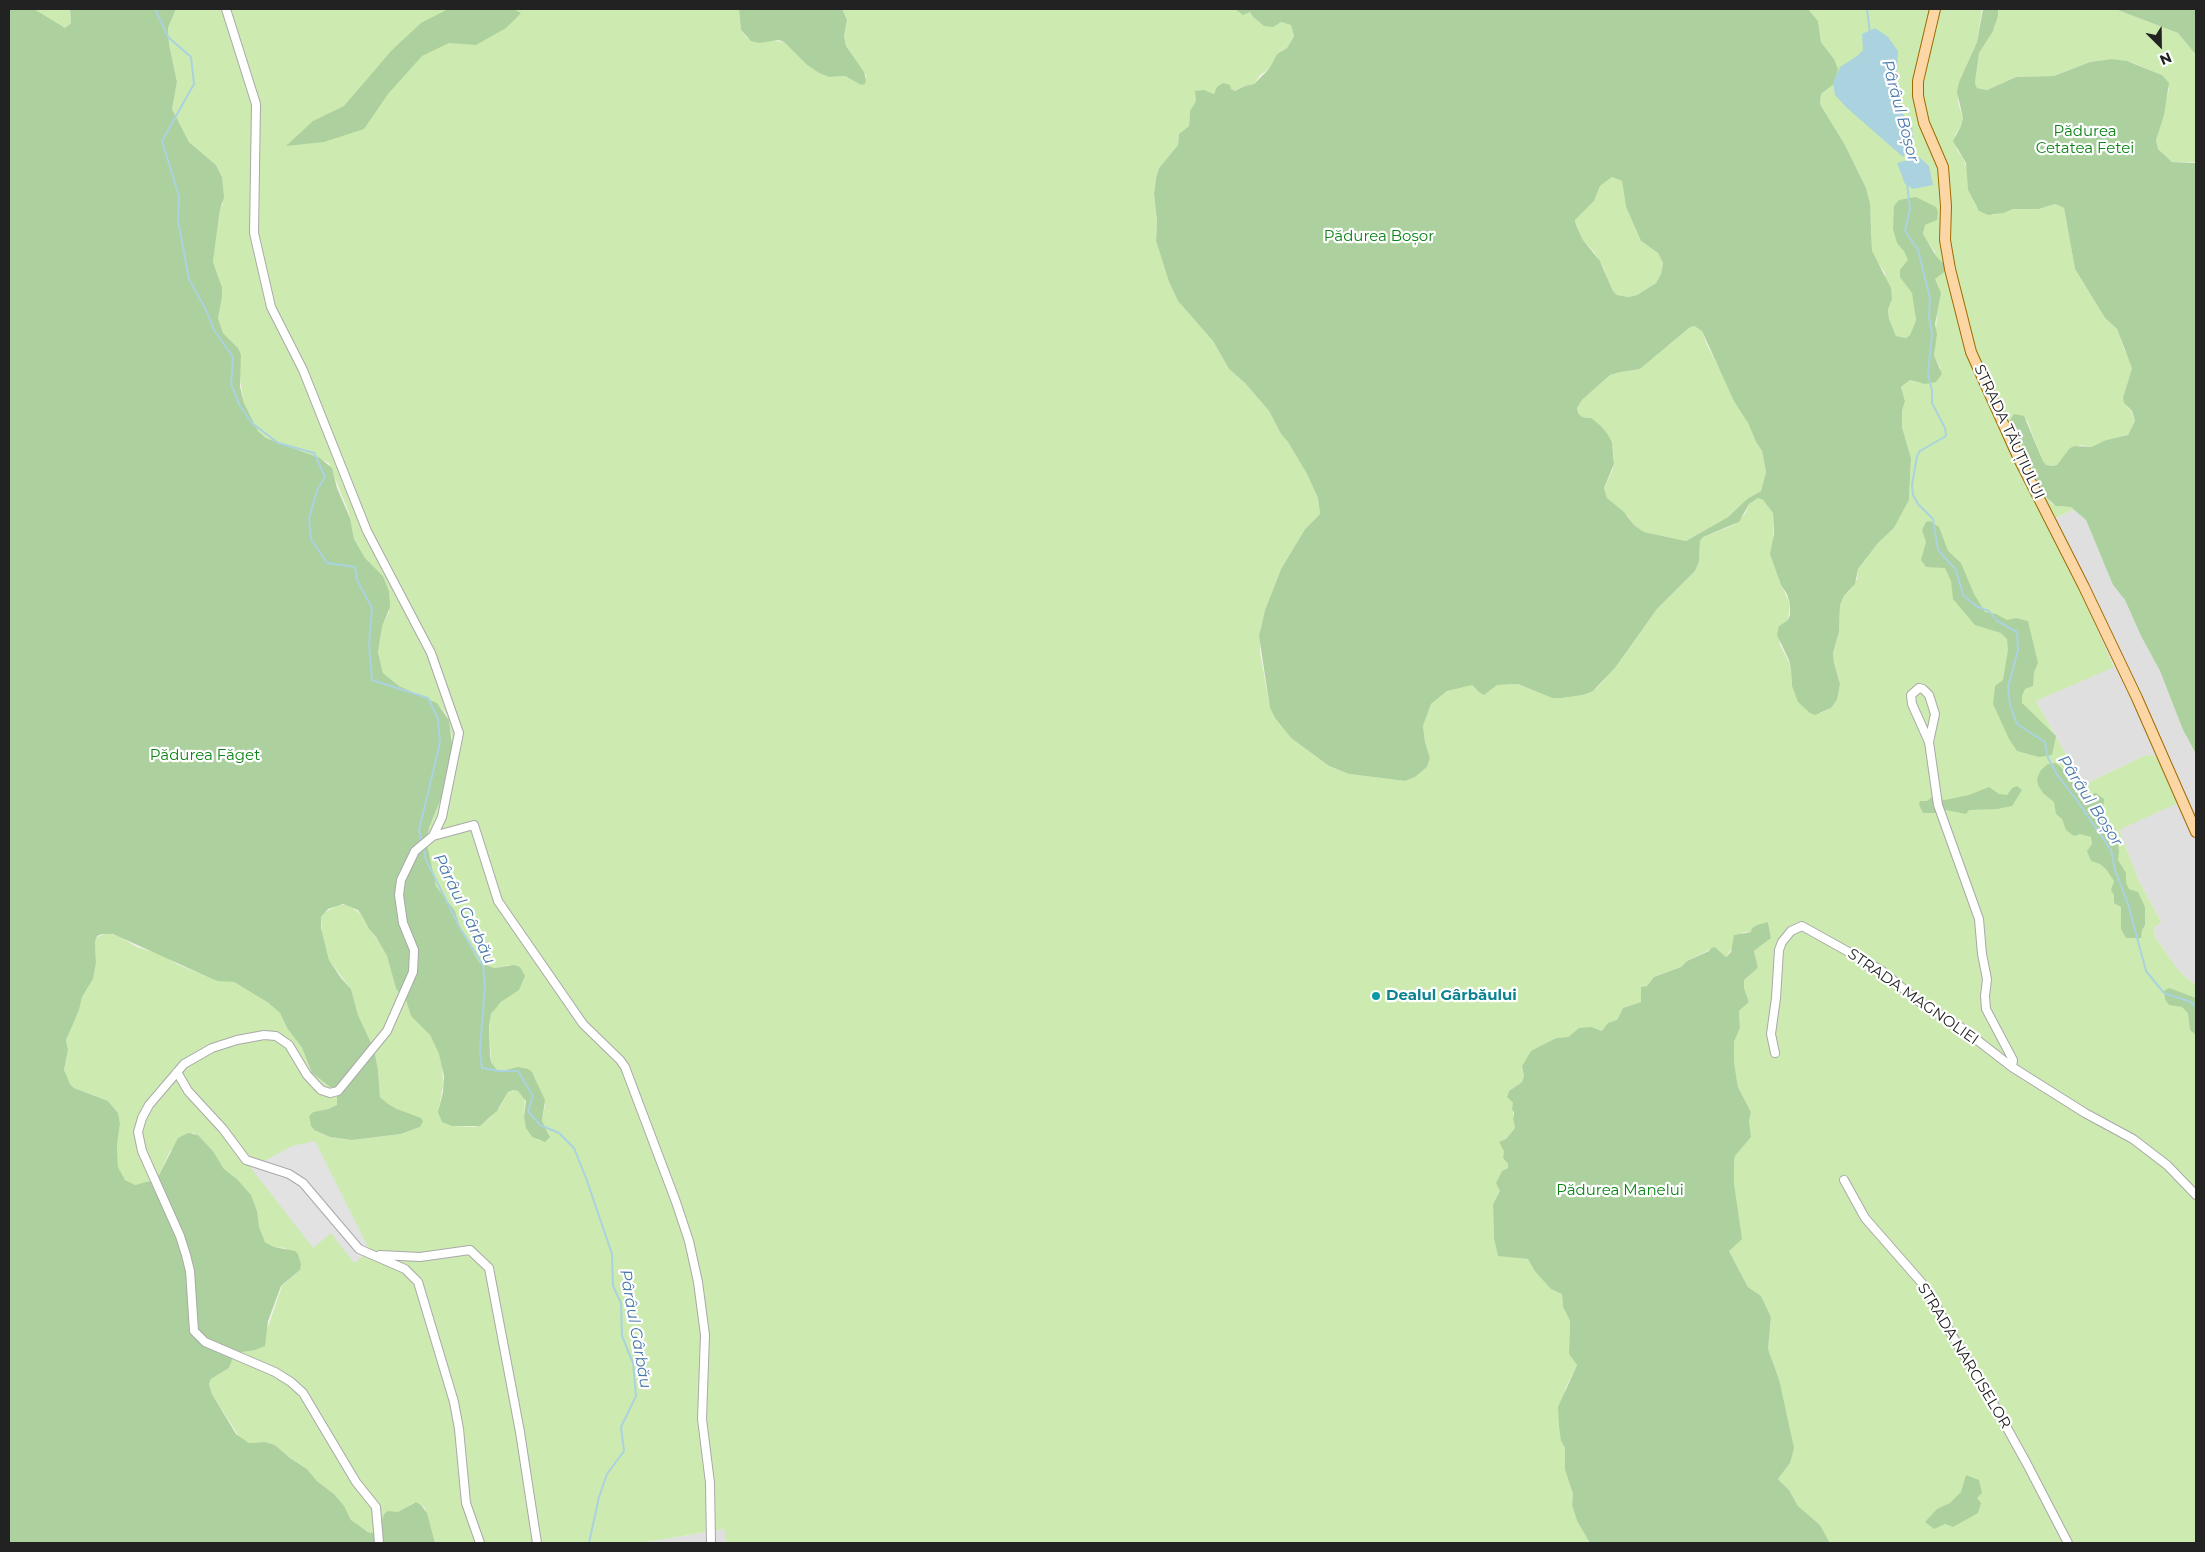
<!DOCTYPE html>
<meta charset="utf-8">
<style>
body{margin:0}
#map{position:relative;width:2205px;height:1552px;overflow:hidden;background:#f2efe9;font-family:Montserrat,sans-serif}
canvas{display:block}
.frame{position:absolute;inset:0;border:10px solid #222;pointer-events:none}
.north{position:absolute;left:2135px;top:20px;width:50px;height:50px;-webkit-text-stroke:4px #fff;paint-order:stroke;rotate:157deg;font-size:14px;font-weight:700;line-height:20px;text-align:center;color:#222}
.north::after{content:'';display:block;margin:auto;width:18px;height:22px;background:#222;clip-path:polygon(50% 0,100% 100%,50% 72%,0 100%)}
</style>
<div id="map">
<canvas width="2205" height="1552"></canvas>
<div class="frame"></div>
<div class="north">N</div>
</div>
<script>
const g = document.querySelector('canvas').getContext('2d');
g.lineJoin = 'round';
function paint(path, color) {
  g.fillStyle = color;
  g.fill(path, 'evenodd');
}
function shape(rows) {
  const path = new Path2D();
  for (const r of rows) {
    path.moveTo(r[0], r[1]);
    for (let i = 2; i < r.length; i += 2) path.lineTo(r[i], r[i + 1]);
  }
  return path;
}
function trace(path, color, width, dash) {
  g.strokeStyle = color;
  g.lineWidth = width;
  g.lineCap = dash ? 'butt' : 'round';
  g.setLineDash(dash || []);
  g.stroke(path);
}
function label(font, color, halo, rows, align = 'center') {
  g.font = font + ' Montserrat,sans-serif';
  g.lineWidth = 4.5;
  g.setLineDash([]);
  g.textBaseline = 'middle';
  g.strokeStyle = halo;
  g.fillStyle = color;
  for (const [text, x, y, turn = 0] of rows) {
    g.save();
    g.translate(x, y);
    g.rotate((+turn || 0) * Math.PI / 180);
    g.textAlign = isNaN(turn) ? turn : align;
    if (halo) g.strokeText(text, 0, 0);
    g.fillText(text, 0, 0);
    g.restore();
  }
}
paint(shape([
 [2075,509,2086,520,2113,585,2125,600,2141,636,2160,671,2183,730,2196,754,2196,985,2180,972,2155,937,2154,928,2161,922,2139,881,2119,830,2146,755,2083,785,2036,701,2114,666,2046,522],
 [725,1529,727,1543,641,1543]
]), '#e0dfdf');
paint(shape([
 [34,9,70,9,71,23,65,28,61,27],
 [176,9,739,9,741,30,747,38,784,42,807,65,819,73,829,77,845,76,861,85,866,80,866,76,846,46,844,36,847,20,842,9,1235,9,1250,12,1253,17,1264,26,1281,22,1291,25,1294,35,1287,48,1277,54,1269,69,1260,75,1254,84,1245,86,1235,91,1231,89,1214,94,1204,90,1190,111,1189,127,1179,134,1178,145,1159,168,1156,178,1154,194,1157,220,1156,241,1169,282,1178,301,1213,341,1229,369,1245,383,1269,411,1281,434,1288,442,1307,474,1318,498,1320,514,1305,529,1281,569,1265,610,1260,631,1260,652,1270,708,1275,718,1291,738,1329,766,1349,774,1405,781,1415,777,1427,767,1430,758,1425,742,1423,726,1431,704,1447,691,1467,685,1472,685,1479,692,1497,685,1518,684,1552,698,1562,698,1583,695,1597,688,1615,668,1657,609,1695,571,1699,562,1700,541,1703,537,1734,525,1745,514,1749,504,1758,498,1763,500,1773,513,1773,539,1779,580,1790,604,1788,620,1779,626,1780,645,1788,660,1791,670,1792,686,1821,713,1831,708,1837,700,1840,684,1834,663,1833,653,1839,632,1840,605,1844,596,1852,588,1857,579,1858,569,1878,543,1894,528,1909,500,1911,458,1902,427,1902,411,1905,401,1901,387,1910,380,1920,383,1941,369,1934,355,1939,288,1934,278,1935,252,1923,236,1924,226,1933,220,1894,213,1896,229,1908,254,1916,320,1910,335,1906,338,1896,336,1889,319,1885,273,1873,256,1872,251,1871,220,1866,188,1845,145,1820,104,1821,94,1829,88,1834,59,1821,42,1818,21,1808,9,1982,9,1977,42,1959,82,1958,103,1963,118,1961,126,1955,135,1957,150,1963,158,1967,169,1968,190,1976,206,1993,215,2013,209,2039,209,2055,204,2064,208,2075,269,2105,318,2117,329,2124,349,2132,363,2132,368,2126,388,2127,407,2131,411,2135,421,2128,435,2106,440,2091,447,2080,445,2057,465,2052,466,2046,465,2043,461,2027,420,2011,427,2022,445,2039,486,2048,499,2051,503,2061,507,2071,506,2075,509,2046,522,2077,584,2114,667,2036,701,2083,785,2146,755,2160,757,2180,802,2119,830,2139,881,2161,922,2154,928,2155,937,2180,972,2196,985,2196,1543,1830,1543,1820,1525,1798,1506,1789,1490,1778,1479,1790,1463,1779,1379,1768,1349,1771,1317,1761,1296,1748,1287,1729,1251,1734,1164,1735,1156,1750,1137,1749,1121,1751,1112,1738,1087,1734,1062,1734,1042,1740,1028,1739,1011,1749,1002,1744,988,1744,980,1758,968,1754,951,1771,938,1768,922,1751,932,1743,932,1726,957,1715,947,1687,961,1681,967,1654,977,1647,986,1641,987,1642,1002,1623,1008,1617,1021,1602,1031,1579,1028,1568,1037,1556,1038,1532,1051,1522,1066,1524,1076,1522,1082,1509,1091,1507,1097,1513,1103,1513,1119,1515,1128,1506,1139,1503,1158,1508,1164,1508,1168,1502,1171,1497,1183,1500,1191,1493,1204,1494,1239,1498,1255,1528,1259,1534,1270,1562,1293,1563,1307,1570,1321,1569,1354,1577,1365,1565,1389,1561,1441,1565,1448,1565,1470,1573,1494,1572,1505,1577,1521,1590,1543,727,1543,724,1529,641,1543,435,1543,425,1508,421,1505,416,1502,411,1504,403,1511,384,1514,377,1534,373,1534,354,1524,334,1494,317,1481,307,1469,290,1458,275,1445,265,1442,249,1443,240,1438,212,1394,209,1384,211,1379,229,1368,235,1353,268,1327,282,1286,300,1270,300,1259,285,1248,274,1247,265,1242,258,1227,257,1211,250,1195,237,1179,224,1169,213,1151,198,1135,193,1133,170,1151,159,1175,145,1183,135,1185,130,1184,122,1177,118,1167,117,1146,120,1123,118,1113,108,1101,74,1088,67,1080,64,1070,68,1050,66,1040,69,1030,77,1015,82,997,93,979,96,963,95,942,97,937,107,933,118,936,137,947,163,955,177,964,208,977,234,982,267,1002,280,1013,287,1028,302,1048,312,1073,334,1090,337,1094,337,1105,328,1109,313,1112,309,1116,311,1126,314,1130,330,1137,352,1140,401,1134,420,1127,401,1111,387,1104,380,1097,378,1070,374,1049,358,1015,351,989,329,960,322,933,321,917,324,913,338,905,348,905,361,914,369,929,379,942,387,956,396,989,407,1000,409,1010,415,1019,430,1035,442,1060,443,1086,438,1112,452,1126,475,1127,489,1119,500,1107,508,1092,513,1090,518,1091,525,1098,524,1117,532,1137,541,1141,549,1134,544,1126,542,1121,545,1105,534,1076,508,1070,497,1070,491,1062,489,1019,494,1009,505,999,509,965,494,968,479,963,461,930,455,911,436,886,431,871,427,850,429,828,439,804,453,752,452,736,447,715,437,703,399,686,383,673,378,652,382,627,389,612,389,591,383,576,365,558,354,539,349,513,329,463,305,452,266,438,258,431,244,403,234,344,223,333,218,318,222,287,213,262,220,208,223,204,222,177,216,165,189,142,172,109,177,82,169,44,168,28],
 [1998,9,2075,10,2115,9,2178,33,2196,55,2196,162,2172,162,2158,149,2156,140,2169,89,2162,75,2133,63,2112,59,2090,62,2054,76,2016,77,1987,90,1977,88,1975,83,1979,53,1995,26],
 [1612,177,1622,181,1626,207,1641,241,1658,253,1663,263,1661,274,1656,283,1637,295,1628,297,1617,295,1613,291,1603,266,1594,252,1583,240,1576,225,1575,220,1594,201,1600,186],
 [1694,326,1702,331,1707,345,1748,423,1756,442,1762,451,1766,472,1761,491,1747,499,1728,517,1686,541,1644,532,1634,525,1628,516,1607,498,1604,488,1613,469,1614,458,1612,442,1607,433,1600,425,1588,417,1582,417,1578,413,1577,408,1582,400,1610,375,1620,371,1640,369,1689,328]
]), '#cdebb0');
paint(shape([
 [9,9,34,9,65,28,71,23,70,9,176,9,168,28,169,44,177,82,172,109,189,142,216,165,222,177,224,198,220,209,213,262,222,287,222,297,218,318,223,333,238,348,241,355,240,387,244,403,258,431,266,438,320,458,332,468,337,488,350,518,354,539,365,558,383,576,389,591,390,607,382,627,378,652,383,673,399,686,437,703,449,720,453,752,445,789,429,828,427,845,436,886,455,911,461,930,479,962,494,968,514,965,520,967,525,976,519,990,501,1002,491,1014,489,1025,490,1056,491,1062,497,1070,502,1071,518,1067,528,1069,532,1072,545,1100,542,1121,550,1137,545,1142,532,1137,526,1128,524,1117,526,1101,518,1091,513,1090,508,1092,497,1111,480,1126,452,1126,442,1122,438,1112,443,1092,444,1076,439,1054,430,1035,411,1016,406,1000,396,989,387,956,376,937,369,929,361,914,358,910,343,904,328,909,321,917,321,928,329,960,341,978,351,989,358,1015,374,1049,378,1070,380,1097,388,1104,397,1109,421,1118,423,1121,420,1127,401,1134,352,1140,330,1137,314,1130,311,1126,309,1116,313,1112,328,1109,337,1105,337,1094,334,1090,312,1073,302,1048,287,1028,280,1013,267,1002,234,982,218,981,208,977,113,934,102,934,97,936,95,942,96,963,93,979,82,997,79,1010,66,1040,68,1050,64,1070,70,1084,74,1088,108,1101,118,1113,120,1123,117,1146,118,1167,125,1180,135,1185,150,1181,159,1175,178,1138,188,1133,198,1135,213,1151,224,1169,237,1179,251,1195,257,1211,259,1227,265,1242,274,1247,295,1251,298,1254,301,1264,300,1270,281,1286,268,1321,265,1346,255,1350,235,1353,229,1368,211,1379,209,1384,212,1394,236,1434,249,1443,265,1442,275,1445,290,1458,307,1469,317,1481,334,1494,344,1506,351,1520,368,1532,377,1534,384,1514,388,1511,398,1512,416,1502,421,1505,427,1513,435,1543,9,1543],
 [448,9,513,9,521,13,506,28,476,45,449,43,422,56,388,94,364,129,324,142,286,146,313,121,344,106,392,50,421,23],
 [739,9,842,9,847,20,844,36,846,46,864,72,866,80,865,84,861,85,845,76,829,77,819,73,807,65,784,42,779,40,759,43,751,41,741,30],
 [1235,9,1808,9,1818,21,1821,42,1834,59,1838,69,1834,84,1821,94,1820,104,1845,145,1866,188,1870,204,1872,251,1891,288,1892,299,1888,309,1889,319,1896,336,1906,338,1910,335,1916,320,1912,293,1900,277,1900,270,1908,260,1904,251,1897,243,1893,229,1894,206,1899,200,1916,197,1936,207,1938,212,1937,220,1925,225,1923,234,1936,256,1944,264,1944,272,1935,279,1941,293,1935,324,1937,334,1934,355,1942,374,1936,382,1925,384,1910,380,1901,387,1905,401,1902,411,1902,427,1911,458,1909,500,1894,528,1878,543,1858,569,1855,584,1844,596,1840,605,1839,632,1833,653,1834,663,1840,684,1837,700,1831,708,1815,715,1810,713,1798,702,1792,686,1791,670,1789,660,1777,635,1779,626,1788,620,1790,615,1790,604,1787,594,1781,585,1770,554,1774,534,1773,513,1763,500,1758,498,1749,504,1739,522,1703,537,1700,541,1699,562,1695,571,1657,609,1615,668,1593,691,1583,695,1562,698,1552,698,1518,684,1497,685,1484,695,1479,692,1472,685,1447,691,1431,704,1423,726,1425,742,1430,758,1427,767,1415,777,1405,781,1349,774,1329,766,1291,738,1275,718,1270,708,1259,636,1265,610,1281,569,1305,529,1320,514,1318,498,1307,474,1288,442,1281,434,1269,411,1245,383,1229,369,1213,341,1178,301,1169,282,1156,241,1157,220,1154,194,1156,178,1159,168,1178,145,1179,134,1189,126,1190,111,1196,101,1195,91,1204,90,1214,94,1217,87,1223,83,1230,85,1231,89,1235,91,1245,86,1254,84,1269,69,1277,54,1287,48,1294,36,1291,25,1281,22,1273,27,1264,26,1253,17,1250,12,1243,15],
 [1612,177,1622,181,1626,207,1641,241,1658,253,1663,263,1661,274,1656,283,1637,295,1628,297,1617,295,1613,291,1600,261,1583,240,1576,225,1575,220,1594,201,1600,186],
 [1694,326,1702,331,1734,401,1748,423,1756,442,1762,451,1766,472,1761,491,1747,499,1728,517,1686,541,1644,532,1634,525,1624,512,1607,498,1604,488,1614,464,1612,442,1607,433,1600,425,1591,418,1582,417,1578,413,1577,408,1582,400,1610,375,1620,372,1640,369,1689,328],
 [1983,9,1998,9,1998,16,1993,31,1979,53,1975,83,1977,88,1987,90,2016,77,2054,76,2090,62,2112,59,2127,61,2162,75,2169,83,2164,115,2156,140,2158,149,2172,162,2196,163,2196,754,2183,730,2160,671,2141,636,2125,600,2113,585,2086,520,2071,507,2056,506,2048,499,2039,486,2022,445,2009,422,2014,414,2024,416,2043,461,2046,465,2052,466,2057,465,2070,448,2075,446,2091,447,2106,440,2128,435,2135,421,2132,411,2124,403,2123,398,2132,368,2117,329,2105,318,2075,269,2064,208,2055,204,2039,209,2013,209,2003,213,1988,215,1979,211,1968,190,1966,163,1953,141,1961,126,1963,118,1957,92,1959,82,1977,42],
 [2115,9,2196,9,2196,55,2178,33],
 [1930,521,1939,527,1948,551,1961,563,1974,594,1985,612,1996,614,2007,620,2016,618,2028,621,2038,663,2034,672,2033,686,2025,689,2022,696,2022,703,2056,736,2052,755,2039,757,2017,751,2009,739,1993,704,1995,686,2003,680,2008,650,2007,639,2001,633,1975,625,1953,599,1951,581,1945,568,1926,567,1921,560,1926,542,1922,530,1926,522],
 [2056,763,2068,774,2076,790,2088,795,2096,793,2104,799,2103,814,2116,830,2119,852,2118,860,2126,873,2126,883,2129,889,2138,892,2145,907,2145,925,2142,930,2141,938,2126,938,2121,929,2121,907,2114,903,2114,895,2111,890,2114,881,2106,869,2100,864,2091,861,2087,851,2092,844,2091,837,2080,834,2074,836,2066,830,2062,819,2056,814,2054,802,2043,793,2038,785,2037,778,2041,770,2048,764],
 [2017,786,2022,790,2012,806,1997,809,1969,810,1966,814,1946,810,1936,813,1923,813,1919,805,1920,801,1927,801,1932,797,1945,800,1969,795,1989,787,1999,794,2007,795,2012,788],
 [1768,922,1771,938,1754,951,1758,968,1744,980,1744,988,1749,1002,1739,1011,1740,1028,1734,1042,1734,1062,1738,1087,1751,1112,1749,1121,1751,1137,1735,1156,1734,1164,1734,1184,1742,1239,1729,1251,1748,1287,1761,1296,1771,1317,1768,1349,1779,1379,1794,1448,1790,1463,1778,1479,1789,1490,1798,1506,1820,1525,1830,1543,1590,1543,1577,1521,1572,1505,1573,1494,1565,1470,1565,1448,1561,1441,1559,1426,1558,1407,1577,1365,1569,1354,1570,1321,1563,1307,1562,1294,1551,1289,1534,1270,1528,1259,1498,1256,1494,1239,1493,1204,1500,1191,1496,1183,1502,1171,1508,1168,1508,1164,1503,1158,1504,1151,1499,1142,1506,1139,1515,1128,1513,1119,1514,1113,1512,1109,1513,1103,1507,1097,1509,1091,1522,1082,1524,1076,1522,1066,1531,1051,1556,1038,1568,1037,1579,1028,1591,1027,1602,1031,1608,1023,1617,1020,1623,1008,1641,1002,1641,987,1647,986,1654,977,1681,967,1687,961,1709,951,1711,948,1715,947,1726,957,1731,952,1734,935,1751,932,1752,928,1757,925],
 [2169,988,2196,998,2196,1035,2190,1030,2188,1013,2182,1007,2169,1005,2165,999,2164,991],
 [1966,1475,1979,1480,1982,1493,1977,1498,1981,1503,1978,1513,1953,1527,1945,1524,1934,1529,1925,1522,1937,1509,1950,1503,1961,1492]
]), '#add19e');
paint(shape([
 [315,1141,370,1251,354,1263,331,1233,313,1248,251,1168,292,1146]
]), '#e2e2e2');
paint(shape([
 [1875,28,1888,37,1898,51,1896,89,1906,122,1912,124,1913,143,1903,157,1847,108,1835,95,1833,83,1840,67,1857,56,1863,50,1862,34],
 [1919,157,1929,166,1933,185,1913,189,1905,184,1897,163]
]), '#aad3df');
trace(shape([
 [157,9,156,11,168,37,191,57,194,84,162,141,179,196,178,221,189,279,206,310,214,330,233,357,231,384,240,406,252,423,278,443,314,453,325,477,317,490,309,519,311,539,327,563,355,567,357,580,372,608,369,645,372,680,428,698,438,719,440,743,419,830,422,842],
 [1867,9,1870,33],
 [1907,183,1910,209,1905,231,1918,250,1930,298,1929,317,1932,334,1928,375,1932,390,1932,403,1945,428,1946,436,1920,451,1917,456,1912,485,1913,495,1918,504,1933,519,1938,550,1956,570,1963,595,1976,606,1989,611,1997,621,2017,632,2018,650,2008,687,2010,705,2017,724,2045,742,2048,758,2058,776,2076,799,2111,850,2115,870,2128,904,2146,971,2164,993,2191,1002,2196,1007],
 [423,847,426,860,460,928,483,965,485,985,480,1050,482,1068,499,1071,518,1071,533,1096,528,1111,540,1125,559,1133,574,1148,586,1178,612,1254,613,1286,621,1303,622,1336,633,1363,636,1396,621,1427,624,1451,607,1474,599,1497,589,1543]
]), '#aad3df', 2);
const minor = shape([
 [226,9,256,104,254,233,271,307,303,370,367,531,431,653,459,733,442,817,433,836],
 [1929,742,1935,714,1929,695,1923,689,1919,688,1911,695,1912,704,1929,742,1938,805,1979,919,1982,954,1987,979,1985,996,1986,1009,2013,1060,2012,1067],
 [1775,1053,1771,1034,1776,998,1779,950,1782,942,1791,931,1802,926,1881,970,1918,1001,1959,1026,2012,1067,2085,1113,2133,1139,2167,1165,2196,1195],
 [177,1072,188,1091,223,1129,246,1160,289,1174,303,1183,359,1249,405,1269,418,1282,454,1402,459,1429,466,1503,480,1543],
 [1844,1180,1865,1218,1928,1290,1950,1332,1986,1390,2027,1464,2068,1543],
 [380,1255,420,1257,470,1250,489,1268,520,1432,537,1543],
 [379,1543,376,1507,356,1482,303,1393,291,1382,275,1372,205,1342,194,1331,190,1271,186,1255,180,1236,142,1151,138,1132,142,1118,149,1105,184,1064,212,1048,237,1040,264,1035,276,1036,289,1045,307,1075,321,1090,330,1093,338,1091,387,1031,413,972,414,950,403,923,399,895,401,880,415,851,433,836,474,825,498,901,583,1024,620,1060,625,1067,676,1202,689,1241,698,1282,705,1335,702,1419,710,1483,711,1543]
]);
const major = shape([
 [1935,9,1918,81,1918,96,1924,123,1943,167,1946,206,1945,240,1950,269,1971,352,2019,459,2084,587,2137,698,2196,832]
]);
trace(minor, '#a9a9a9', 10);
trace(major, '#a06b00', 12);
trace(minor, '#fff', 8);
trace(major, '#fcd6a4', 10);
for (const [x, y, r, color] of [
 [1376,996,5,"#0f9aa8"]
]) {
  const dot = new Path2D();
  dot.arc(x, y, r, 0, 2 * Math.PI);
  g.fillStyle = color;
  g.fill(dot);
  trace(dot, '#fff', 2);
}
label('15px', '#0c8416', '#fff', [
 ["Pădurea",2085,132],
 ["Cetatea Fetei",2085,149],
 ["Pădurea Boșor",1379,237],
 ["Pădurea Făget",205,756],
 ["Pădurea Manelui",1620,1191]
]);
label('15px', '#222', '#fff', [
 ["STRADA TĂUȚIULUI",2009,432,65],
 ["STRADA MAGNOLIEI",1913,997,35],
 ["STRADA NARCISELOR",1964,1356,59]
]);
label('bold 15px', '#0d838f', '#fff', [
 ["Dealul Gârbăului",1386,996]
], 'left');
label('italic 16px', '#4a7aab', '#fff', [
 ["Pârâul Boșor",1900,111,75],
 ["Pârâul Boșor",2090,801,57],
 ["Pârâul Gârbău",464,909,64],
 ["Pârâul Gârbău",635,1329,80]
]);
</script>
